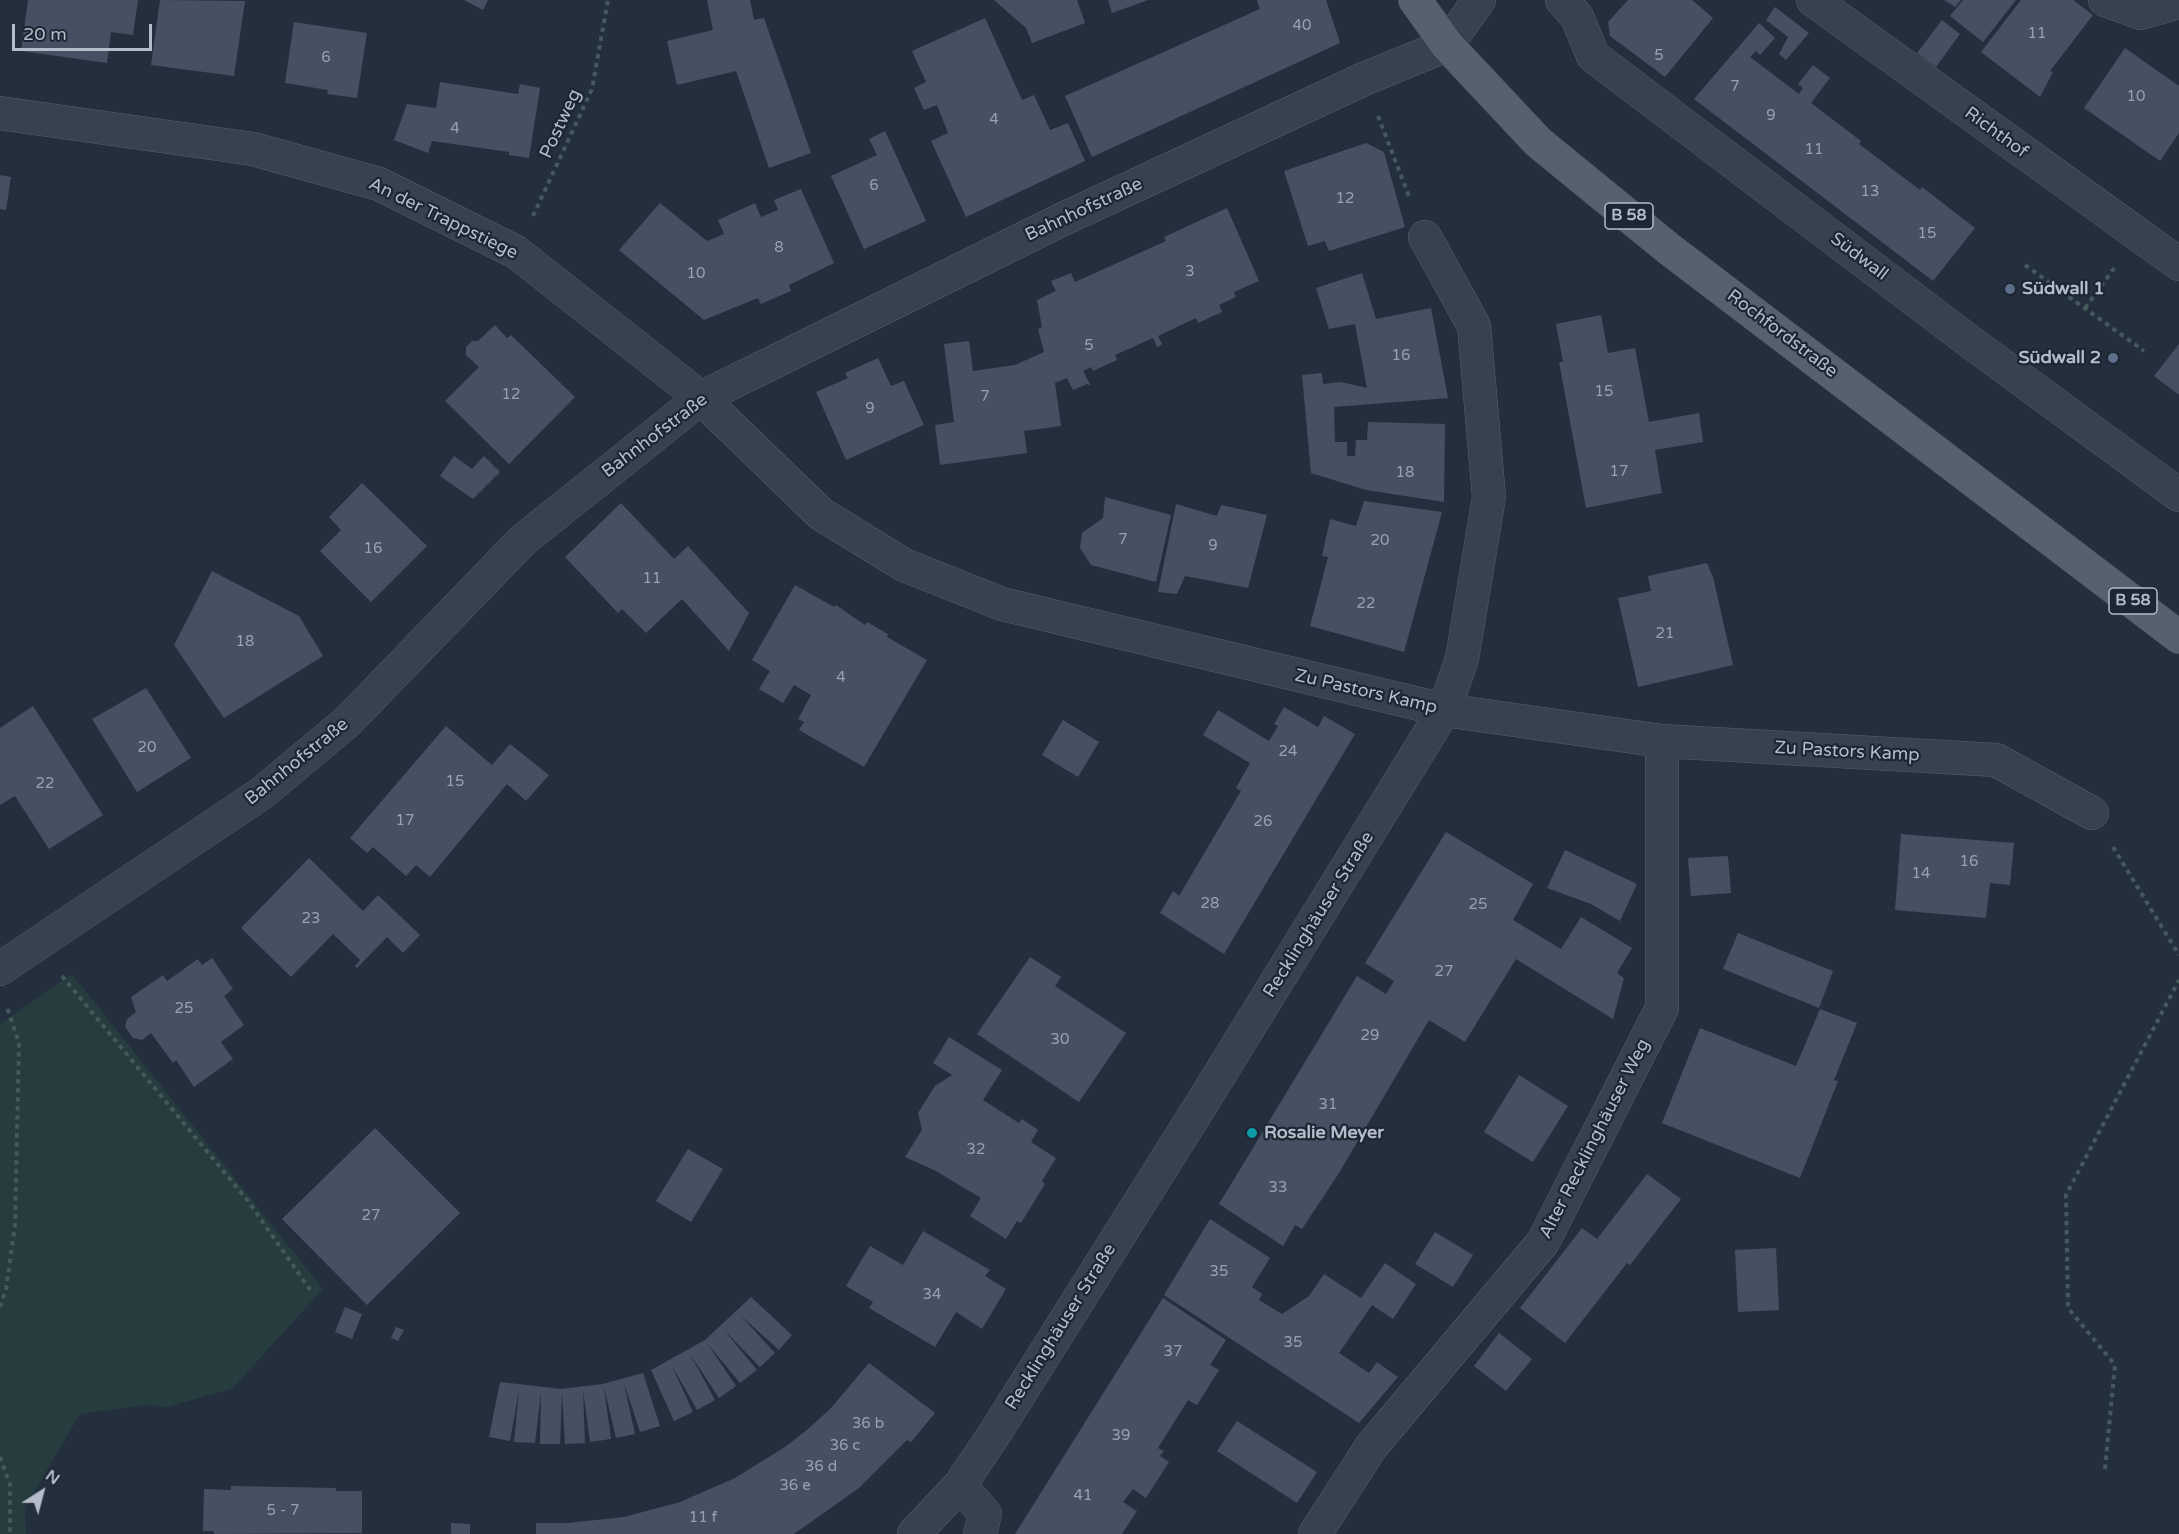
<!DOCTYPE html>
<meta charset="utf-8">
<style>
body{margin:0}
#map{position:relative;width:2179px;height:1534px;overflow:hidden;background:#242f3e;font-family:"Varela Round",sans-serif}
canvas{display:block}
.north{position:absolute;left:12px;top:1462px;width:60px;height:60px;-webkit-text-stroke:4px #1d2633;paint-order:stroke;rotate:36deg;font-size:16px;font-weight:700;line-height:24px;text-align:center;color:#b4bcc9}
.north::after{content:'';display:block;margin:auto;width:21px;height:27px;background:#b4bcc9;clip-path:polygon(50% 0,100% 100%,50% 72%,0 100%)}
.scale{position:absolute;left:12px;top:24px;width:140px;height:27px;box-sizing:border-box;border:3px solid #b4bcc9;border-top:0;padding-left:8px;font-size:18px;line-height:21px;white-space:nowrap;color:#b4bcc9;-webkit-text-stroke:4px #1d2633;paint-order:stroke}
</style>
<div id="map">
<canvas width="2179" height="1534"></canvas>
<div class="north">N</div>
<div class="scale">20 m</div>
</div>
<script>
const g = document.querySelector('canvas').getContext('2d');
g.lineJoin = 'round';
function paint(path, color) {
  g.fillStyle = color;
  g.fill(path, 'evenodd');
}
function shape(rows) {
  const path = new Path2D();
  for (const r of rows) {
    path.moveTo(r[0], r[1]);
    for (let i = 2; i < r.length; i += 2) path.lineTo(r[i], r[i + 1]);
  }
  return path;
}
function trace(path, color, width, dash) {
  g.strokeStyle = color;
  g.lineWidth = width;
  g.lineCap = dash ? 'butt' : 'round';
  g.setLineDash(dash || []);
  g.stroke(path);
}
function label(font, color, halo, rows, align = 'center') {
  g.font = font + ' "Varela Round",sans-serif';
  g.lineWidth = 4.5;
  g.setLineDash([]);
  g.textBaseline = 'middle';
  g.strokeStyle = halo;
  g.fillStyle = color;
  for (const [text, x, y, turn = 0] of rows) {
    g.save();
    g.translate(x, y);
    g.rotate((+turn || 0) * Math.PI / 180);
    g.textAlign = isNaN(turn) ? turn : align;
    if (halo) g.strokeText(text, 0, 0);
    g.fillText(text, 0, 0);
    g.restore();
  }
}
paint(shape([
 [72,974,323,1289,232,1389,167,1407,148,1405,80,1414,25,1508,26,1534,0,1534,0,1024]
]), '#263c3f');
paint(shape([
 [28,0,138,0,133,35,111,32,107,63,21,51],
 [160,0,245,1,234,76,151,65],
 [464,0,488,0,483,10],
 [707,0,750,0,754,20,764,18,811,153,769,168,736,71,677,85,667,41,713,30],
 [994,0,1077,0,1085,23,1032,43,1026,28],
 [1108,0,1148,0,1112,13],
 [1257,0,1326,0,1340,43,1092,157,1065,96,1260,9],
 [1628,0,1692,0,1713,18,1665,77,1610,36,1608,22],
 [1944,0,1961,0,1955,7],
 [1963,0,2016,0,1983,42,1950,16],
 [2021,0,2073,0,2093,15,2050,71,2053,72,2040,97,1981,52],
 [1775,7,1809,33,1786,60,1779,54,1788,37,1766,20],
 [985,18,1022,100,1034,95,1050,130,1068,123,1085,161,966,217,931,141,948,133,937,105,924,110,914,88,926,82,912,51],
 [1942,20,1960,34,1936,67,1917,53],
 [294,22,367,33,357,98,327,94,328,90,285,83],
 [1759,23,1775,38,1760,55,1756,51,1750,57,1799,94,1803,88,1798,84,1813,65,1830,78,1811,103,1861,141,1859,144,1920,190,1922,187,1975,228,1933,281,1694,99],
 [2125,48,2179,86,2179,133,2160,161,2084,108],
 [440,82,518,94,520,84,540,88,529,158,509,155,509,152,432,141,428,153,394,140,407,104,436,108],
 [885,131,926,221,864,249,831,176,877,155,869,139],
 [1366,143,1384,152,1405,227,1329,251,1325,241,1308,246,1284,171],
 [0,175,11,177,6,210,0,209],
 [801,189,834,263,789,285,791,291,761,304,758,298,704,320,619,250,660,203,707,241,724,234,718,220,755,203,761,217,778,210,774,200],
 [1227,208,1259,281,1234,292,1236,297,1219,305,1222,312,1198,323,1196,318,1158,336,1162,344,1160,346,1157,347,1153,338,1115,355,1117,360,1093,371,1091,367,1083,371,1091,386,1087,384,1073,390,1067,378,1055,383,1061,426,1024,431,1027,453,940,465,935,425,954,422,944,344,969,341,973,371,1015,365,1044,352,1038,329,1042,327,1037,300,1056,291,1051,281,1071,273,1075,282,1166,241,1164,237],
 [1362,273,1376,319,1431,308,1448,398,1334,407,1335,442,1347,442,1347,456,1355,456,1356,440,1367,440,1368,422,1445,424,1444,502,1366,490,1311,473,1302,375,1322,373,1323,384,1341,382,1367,388,1355,324,1329,329,1316,288],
 [1601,315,1608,353,1635,348,1649,422,1699,413,1703,442,1655,450,1662,493,1586,508,1559,362,1563,362,1556,324],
 [495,325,507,338,511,335,575,397,509,464,445,401,479,367,466,355,466,347,472,341,478,341],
 [2179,344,2179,395,2154,376],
 [878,358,891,386,904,381,924,425,846,460,816,392,848,378,845,373],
 [454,456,472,469,484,456,500,472,473,499,440,476],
 [362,483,427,546,371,602,320,551,341,530,329,517],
 [1105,497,1171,515,1156,582,1091,565,1080,548,1082,533,1103,518],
 [1364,501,1442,512,1404,652,1310,626,1328,557,1322,556,1330,519,1356,526],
 [621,503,674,559,688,546,749,613,729,651,682,599,646,633,622,609,618,613,565,557],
 [1176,504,1217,516,1221,505,1267,515,1248,588,1185,576,1177,594,1158,592],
 [1707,563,1713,577,1733,665,1638,687,1618,598,1651,591,1648,576],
 [212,571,299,616,323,656,224,718,174,645],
 [795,585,834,607,836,605,865,625,867,622,888,634,887,637,927,660,864,767,799,730,804,722,798,719,811,695,794,685,783,703,759,689,770,671,752,660],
 [146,688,191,758,137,792,92,719],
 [33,706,103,815,49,849,15,796,0,805,0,728],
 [1284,707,1318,727,1324,716,1355,734,1224,954,1160,913,1173,891,1179,896,1241,791,1236,788,1250,763,1203,735,1218,710,1269,741,1278,726,1274,724],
 [1063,720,1099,742,1078,777,1042,755],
 [446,726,492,765,510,744,549,775,526,801,507,784,430,877,416,865,406,876,373,847,367,853,350,838],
 [1446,832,1533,884,1513,920,1561,949,1581,917,1632,948,1617,973,1624,978,1613,1019,1516,959,1465,1042,1429,1020,1339,1173,1302,1229,1295,1225,1283,1246,1219,1204,1357,976,1386,994,1394,981,1365,963],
 [1901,834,2014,843,2010,885,1990,883,1986,918,1895,910],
 [1565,850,1637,884,1620,921,1591,904,1547,888],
 [1728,856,1731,893,1691,896,1688,858],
 [309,858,363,911,378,895,420,935,403,953,387,937,357,968,355,966,360,960,333,934,291,977,241,928],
 [1738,933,1833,971,1819,1008,1723,969],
 [1030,957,1061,977,1055,986,1126,1033,1079,1102,977,1034],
 [212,958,233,989,224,996,244,1025,221,1042,233,1059,194,1087,176,1060,173,1063,151,1033,142,1040,133,1038,125,1027,127,1019,136,1012,131,997,163,975,167,981,198,959,202,965],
 [1820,1009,1857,1023,1834,1080,1838,1081,1800,1178,1662,1123,1700,1028,1796,1066],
 [949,1037,1002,1070,983,1100,1019,1123,1022,1119,1038,1130,1031,1142,1056,1158,1042,1181,1045,1184,1021,1223,1017,1221,1006,1239,970,1216,981,1198,936,1171,905,1157,922,1130,918,1113,935,1086,952,1075,933,1063],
 [1519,1075,1568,1106,1533,1162,1484,1132],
 [375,1128,460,1213,367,1305,282,1219],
 [688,1149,723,1169,691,1222,656,1201],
 [1647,1174,1681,1199,1630,1265,1627,1263,1565,1343,1520,1308,1582,1228,1597,1239],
 [1210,1219,1270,1258,1252,1287,1262,1294,1259,1300,1282,1314,1309,1296,1324,1274,1361,1298,1385,1263,1416,1284,1393,1319,1372,1305,1339,1353,1369,1373,1377,1362,1398,1377,1359,1423,1164,1295],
 [923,1231,990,1270,985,1276,1006,1289,982,1329,956,1312,935,1347,869,1308,873,1302,846,1286,870,1246,903,1265],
 [1435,1232,1473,1255,1453,1287,1415,1264],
 [1776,1248,1779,1310,1738,1312,1735,1250],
 [751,1297,792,1335,779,1350,740,1315,775,1353,760,1367,724,1330,757,1370,740,1383,707,1343,736,1386,719,1398,690,1354,715,1400,697,1410,671,1364,693,1412,674,1421,651,1370,705,1340],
 [1163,1298,1226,1340,1210,1365,1219,1370,1197,1405,1188,1400,1158,1448,1164,1451,1160,1456,1169,1462,1146,1498,1133,1489,1123,1502,1137,1511,1122,1534,1015,1534],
 [345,1307,362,1314,352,1339,335,1332],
 [396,1327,404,1330,398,1341,391,1338],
 [1499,1333,1532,1359,1506,1391,1474,1366],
 [869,1363,935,1413,911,1442,907,1440,859,1488,794,1534,536,1534,536,1523,568,1523,624,1517,680,1502,735,1478,785,1447,808,1429,830,1409],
 [643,1373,660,1426,640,1432,624,1383,635,1434,616,1438,604,1387,611,1439,590,1442,583,1390,585,1443,565,1444,562,1392,560,1444,540,1444,541,1392,535,1443,514,1442,519,1390,510,1441,489,1437,500,1382,561,1389,603,1384],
 [1237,1421,1317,1472,1297,1503,1217,1451],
 [231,1486,336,1488,336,1491,362,1491,362,1533,214,1534,214,1531,203,1531,204,1489,231,1490],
 [451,1523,470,1524,470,1534,451,1534]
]), '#455162');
const pedestrian = shape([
 [2105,0,2141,13,2179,2]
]);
const minor = shape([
 [1562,0,1577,17,1593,56,1969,341,2179,495],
 [1813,0,2179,264],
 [0,113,253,149,379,184,516,252,701,398,821,514,904,565,1002,604,1444,710,1662,741,1996,760,2092,813],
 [0,969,262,793,348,721,523,540,701,398,1061,220,1364,79,1447,45,1479,0],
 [960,1485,985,1514,980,1534],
 [914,1534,960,1485,995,1433,1204,1100,1444,710,1462,659,1489,497,1474,326,1425,237],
 [1315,1534,1371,1447,1543,1242,1662,1008,1662,741]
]);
const primary = shape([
 [1415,0,1447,45,1538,142,1669,249,2179,637]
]);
trace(pedestrian, '#565f6c', 34);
trace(minor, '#565f6c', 34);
trace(primary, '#414a57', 34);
trace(shape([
 [1378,116,1410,199],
 [533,216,592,89,608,0],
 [2025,265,2144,351],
 [2085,308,2115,267],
 [2113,847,2179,955],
 [62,976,248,1201,311,1291],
 [0,1307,6,1289,15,1225,19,1043,7,1007],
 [0,1457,10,1485,10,1534],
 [2105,1469,2115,1365,2068,1308,2066,1195,2179,980]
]), '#44595c', 4, [4.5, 4.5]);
trace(pedestrian, '#38414e', 33);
trace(minor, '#38414e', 33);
trace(primary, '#56606e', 33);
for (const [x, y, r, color] of [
 [2010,289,6,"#5c6f8a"],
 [2113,358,6,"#5c6f8a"],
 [1252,1133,6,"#0f9aa8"]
]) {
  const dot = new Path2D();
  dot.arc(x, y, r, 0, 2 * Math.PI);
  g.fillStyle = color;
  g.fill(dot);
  trace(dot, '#1d2633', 2);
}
label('15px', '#98a1af', null, [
 ["40",1302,26],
 ["11",2037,34],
 ["5",1659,56],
 ["6",326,58],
 ["7",1735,87],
 ["10",2136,97],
 ["9",1771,116],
 ["4",994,120],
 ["4",455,129],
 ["11",1814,150],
 ["6",874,186],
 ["13",1870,192],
 ["12",1345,199],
 ["15",1927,234],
 ["8",779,248],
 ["3",1190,272],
 ["10",696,274],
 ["5",1089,346],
 ["16",1401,356],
 ["15",1604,392],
 ["12",511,395],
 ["7",985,397],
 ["9",870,409],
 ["17",1619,472],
 ["18",1405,473],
 ["7",1123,540],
 ["20",1380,541],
 ["9",1213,546],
 ["16",373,549],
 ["11",652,579],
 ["22",1366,604],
 ["21",1665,634],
 ["18",245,642],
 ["4",841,678],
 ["20",147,748],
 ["24",1288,752],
 ["15",455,782],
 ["22",45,784],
 ["17",405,821],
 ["26",1263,822],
 ["16",1969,862],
 ["14",1921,874],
 ["28",1210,904],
 ["25",1478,905],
 ["23",311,919],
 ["27",1444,972],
 ["25",184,1009],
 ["29",1370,1036],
 ["30",1060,1040],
 ["31",1328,1105],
 ["32",976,1150],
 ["33",1278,1188],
 ["27",371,1216],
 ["35",1219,1272],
 ["34",932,1295],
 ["35",1293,1343],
 ["37",1173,1352],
 ["36 b",868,1424],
 ["39",1121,1436],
 ["36 c",845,1446],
 ["36 d",821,1467],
 ["36 e",795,1486],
 ["41",1083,1496],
 ["5 - 7",283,1511],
 ["11 f",703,1518]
]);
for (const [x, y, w] of [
 [1629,216,48],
 [2133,601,48]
]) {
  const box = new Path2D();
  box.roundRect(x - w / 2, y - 13, w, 26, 4.5);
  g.fillStyle = '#1d2633';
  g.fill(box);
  trace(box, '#b4bcc9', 1.5);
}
label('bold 16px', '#b4bcc9', null, [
 ["B 58",1629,216],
 ["B 58",2133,601]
]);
label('18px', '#b4bcc9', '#1d2633', [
 ["Postweg",561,124,-65],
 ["Richthof",1996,133,36],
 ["Bahnhofstraße",1084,210,-25],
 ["An der Trappstiege",443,219,26],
 ["Südwall",1859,257,37],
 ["Rochfordstraße",1782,334,37],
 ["Bahnhofstraße",655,436,-37],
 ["Zu Pastors Kamp",1366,692,13],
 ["Zu Pastors Kamp",1847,752,3],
 ["Bahnhofstraße",297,762,-39],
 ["Recklinghäuser Straße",1319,915,-58],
 ["Alter Recklinghäuser Weg",1595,1139,-63],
 ["Recklinghäuser Straße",1061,1327,-58]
]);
label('bold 18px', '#b4bcc9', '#1d2633', [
 ["Südwall 1",2022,289],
 ["Südwall 2",2101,358,"right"],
 ["Rosalie Meyer",1264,1133]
], 'left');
</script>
